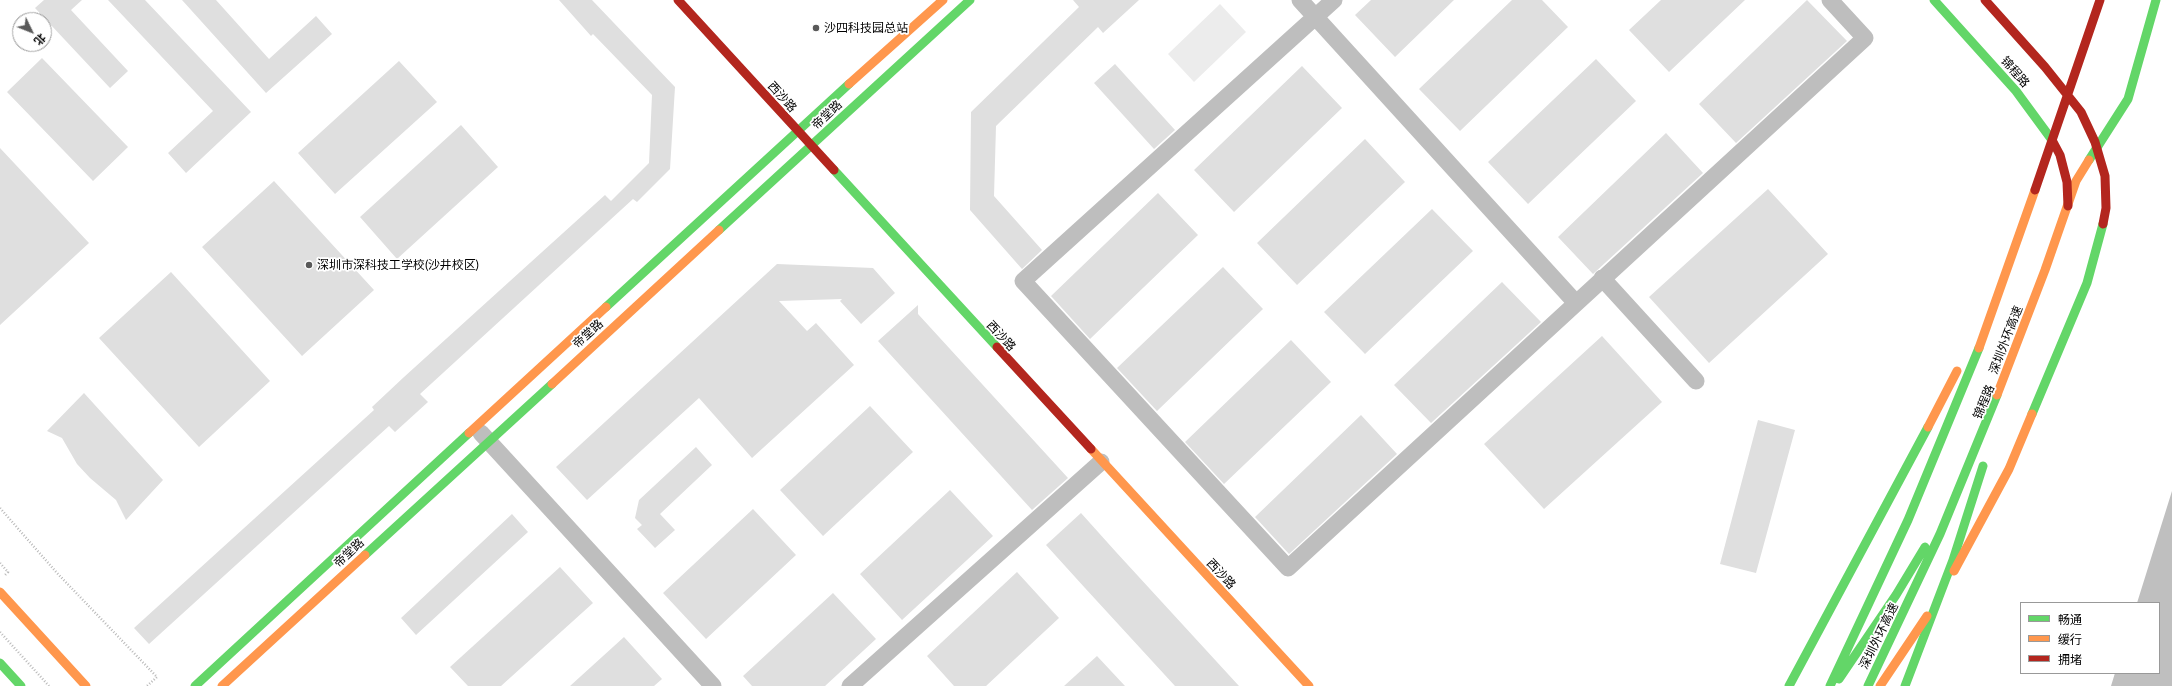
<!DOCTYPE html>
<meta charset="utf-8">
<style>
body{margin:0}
#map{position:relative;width:2172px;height:686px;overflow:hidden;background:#fff;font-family:"Asap Condensed","Noto Sans SC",sans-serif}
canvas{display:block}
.legend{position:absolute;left:2020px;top:602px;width:140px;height:72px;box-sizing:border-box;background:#fff;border:1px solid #999;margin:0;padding:5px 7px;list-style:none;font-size:12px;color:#000}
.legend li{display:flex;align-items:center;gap:8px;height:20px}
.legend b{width:20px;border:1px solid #999}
.north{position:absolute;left:12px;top:12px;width:40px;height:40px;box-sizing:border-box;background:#fff;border:1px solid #999;border-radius:50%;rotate:133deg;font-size:11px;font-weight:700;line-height:16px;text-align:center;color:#000}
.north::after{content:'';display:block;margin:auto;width:14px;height:18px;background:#595959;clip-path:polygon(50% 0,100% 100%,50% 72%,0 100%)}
</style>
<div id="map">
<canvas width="2172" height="686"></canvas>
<ul class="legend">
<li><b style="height:5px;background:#63d668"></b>畅通</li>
<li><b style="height:5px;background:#ff974d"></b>缓行</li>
<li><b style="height:5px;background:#b3261e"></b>拥堵</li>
</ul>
<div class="north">北</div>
</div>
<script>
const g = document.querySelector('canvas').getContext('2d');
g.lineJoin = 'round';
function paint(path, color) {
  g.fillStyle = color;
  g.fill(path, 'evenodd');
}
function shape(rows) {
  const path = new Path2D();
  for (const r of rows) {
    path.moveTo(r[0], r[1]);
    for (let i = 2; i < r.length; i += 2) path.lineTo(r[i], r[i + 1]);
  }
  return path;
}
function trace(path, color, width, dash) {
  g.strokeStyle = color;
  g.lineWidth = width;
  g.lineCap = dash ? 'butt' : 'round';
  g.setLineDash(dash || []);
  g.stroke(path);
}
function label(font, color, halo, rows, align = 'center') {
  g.font = font + ' "Asap Condensed","Noto Sans SC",sans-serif';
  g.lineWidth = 3.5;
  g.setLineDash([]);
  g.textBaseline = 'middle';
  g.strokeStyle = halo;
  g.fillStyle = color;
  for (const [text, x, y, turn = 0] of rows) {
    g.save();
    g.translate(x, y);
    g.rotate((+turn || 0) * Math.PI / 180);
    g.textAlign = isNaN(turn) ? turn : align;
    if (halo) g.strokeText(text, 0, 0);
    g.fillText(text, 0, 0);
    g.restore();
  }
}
paint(shape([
 [1220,4,1246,32,1194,82,1168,54]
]), '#ececec');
paint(shape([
 [2172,491,2172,686,2111,686,2115,673,2159,673,2159,603,2137,603]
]), '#bfbfbf');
paint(shape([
 [44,0,82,0,71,10,128,71,110,88,35,8],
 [108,0,145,0,251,112,186,173,168,153,213,111],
 [182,0,216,0,269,59,316,16,332,34,266,93],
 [559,0,592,0,675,87,670,169,637,202,633,199,420,394,428,402,395,432,389,426,149,644,134,628,374,410,372,407,404,377,605,195,611,201,649,163,652,95,593,34,591,36],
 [1073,0,1139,0,1103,33,1098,27,996,126,994,196,1042,250,1022,269,970,210,971,112,1079,7],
 [1371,0,1454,0,1395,57,1355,15],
 [1512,0,1542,0,1568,27,1460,131,1419,89],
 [1661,0,1745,0,1669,72,1629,30],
 [1807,0,1847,41,1736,143,1699,104],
 [42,58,128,147,93,181,7,92],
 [1596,59,1636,101,1528,204,1488,162],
 [399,61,437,102,335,194,298,153],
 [1115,64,1175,130,1154,149,1094,83],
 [1302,66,1342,108,1234,212,1194,170],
 [461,125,498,167,397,259,360,217],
 [1666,133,1703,173,1593,274,1558,237],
 [1365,139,1405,182,1297,285,1257,243],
 [0,148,89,243,0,325],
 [274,181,374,290,302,356,202,247],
 [1768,189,1828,254,1709,363,1649,297],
 [1158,193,1198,235,1090,339,1051,296],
 [1432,209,1473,251,1365,354,1324,312],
 [777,264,873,268,895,293,861,324,840,301,842,299,779,301,807,331,816,323,854,365,752,458,699,398,587,500,556,467],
 [1223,267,1263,309,1157,411,1117,368],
 [171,272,270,381,199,447,99,338],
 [1502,282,1541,322,1431,423,1394,385],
 [918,305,918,314,1068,478,1032,510,878,341],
 [1602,336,1662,402,1544,509,1484,444],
 [1291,340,1331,382,1224,484,1185,442],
 [84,393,163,480,126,520,116,500,90,478,77,464,62,438,47,431],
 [870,406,913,452,823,536,780,490],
 [1361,415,1397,454,1289,554,1255,517],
 [1758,420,1795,430,1756,573,1720,564],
 [696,447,712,465,660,514,675,530,655,548,637,529,642,525,635,518,639,500],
 [950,490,993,536,902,620,860,574],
 [753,509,796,555,706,639,663,593],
 [1081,513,1116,552,1239,686,1175,686,1085,588,1046,545],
 [512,514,528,532,416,635,401,618],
 [560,567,593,603,501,686,468,686,450,667],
 [1017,572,1059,618,986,686,954,686,927,656],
 [833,593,876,639,825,686,752,686,743,676],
 [624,637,662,679,654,686,570,686],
 [1097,656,1125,686,1064,686]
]), '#dfdfdf');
trace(shape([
 [0,508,57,573,157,677,147,686],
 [0,563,8,572,5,575],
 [0,632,49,686]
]), '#b9b9b9', 2.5, [1, 2]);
trace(shape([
 [1300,0,1576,303],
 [1334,0,1023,281,1288,568,1865,38,1830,0],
 [1602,278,1696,381],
 [481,433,713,686],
 [850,686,1101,462]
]), '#bebebe', 17);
trace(shape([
 [1934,0,2016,91,2052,140],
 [2089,160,2128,99,2156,0],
 [834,170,997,347],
 [719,230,970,0],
 [606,307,849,84],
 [2032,414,2087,283,2103,224],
 [365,555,552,384],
 [0,663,21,686],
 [1839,679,1896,595,1925,547],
 [195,686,469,433],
 [1789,686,1928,427],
 [1830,686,1908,520,1979,348],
 [1868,686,1940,534,1997,395],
 [1905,686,1953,560,1983,466]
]), '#63d668', 9);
trace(shape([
 [849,84,943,0],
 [1979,348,2035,190],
 [552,384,719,230],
 [1997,395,2045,270,2076,181,2089,160],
 [1928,427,1957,371],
 [469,433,606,307],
 [1091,449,1309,686],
 [1954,571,2009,469,2032,414],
 [0,592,86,686],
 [222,686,365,555],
 [1880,686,1927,616]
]), '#ff974d', 9);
trace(shape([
 [678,0,834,170],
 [1985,0,2045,67,2081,112,2095,142,2105,176,2106,208,2103,224],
 [2052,140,2060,155,2067,182,2068,206],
 [2035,190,2100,0],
 [997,347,1091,449]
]), '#b3261e', 9);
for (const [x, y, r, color] of [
 [816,28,4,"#595959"],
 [309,265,4,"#595959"]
]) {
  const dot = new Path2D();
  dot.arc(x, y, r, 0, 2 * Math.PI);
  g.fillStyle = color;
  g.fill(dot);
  trace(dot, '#fff', 1.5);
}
label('12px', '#000', '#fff', [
 ["沙四科技园总站",824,28],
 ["深圳市深科技工学校(沙井校区)",317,265]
], 'left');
label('12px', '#000', '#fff', [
 ["锦程路",2015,72,49],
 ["西沙路",782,97,48],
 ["帝堂路",827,115,-43],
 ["帝堂路",588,334,-42],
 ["西沙路",1001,336,47],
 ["深圳外环高速",2006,340,-69],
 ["锦程路",1984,402,-67],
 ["帝堂路",349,553,-43],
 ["西沙路",1221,574,47],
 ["深圳外环高速",1879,636,-64]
]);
</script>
